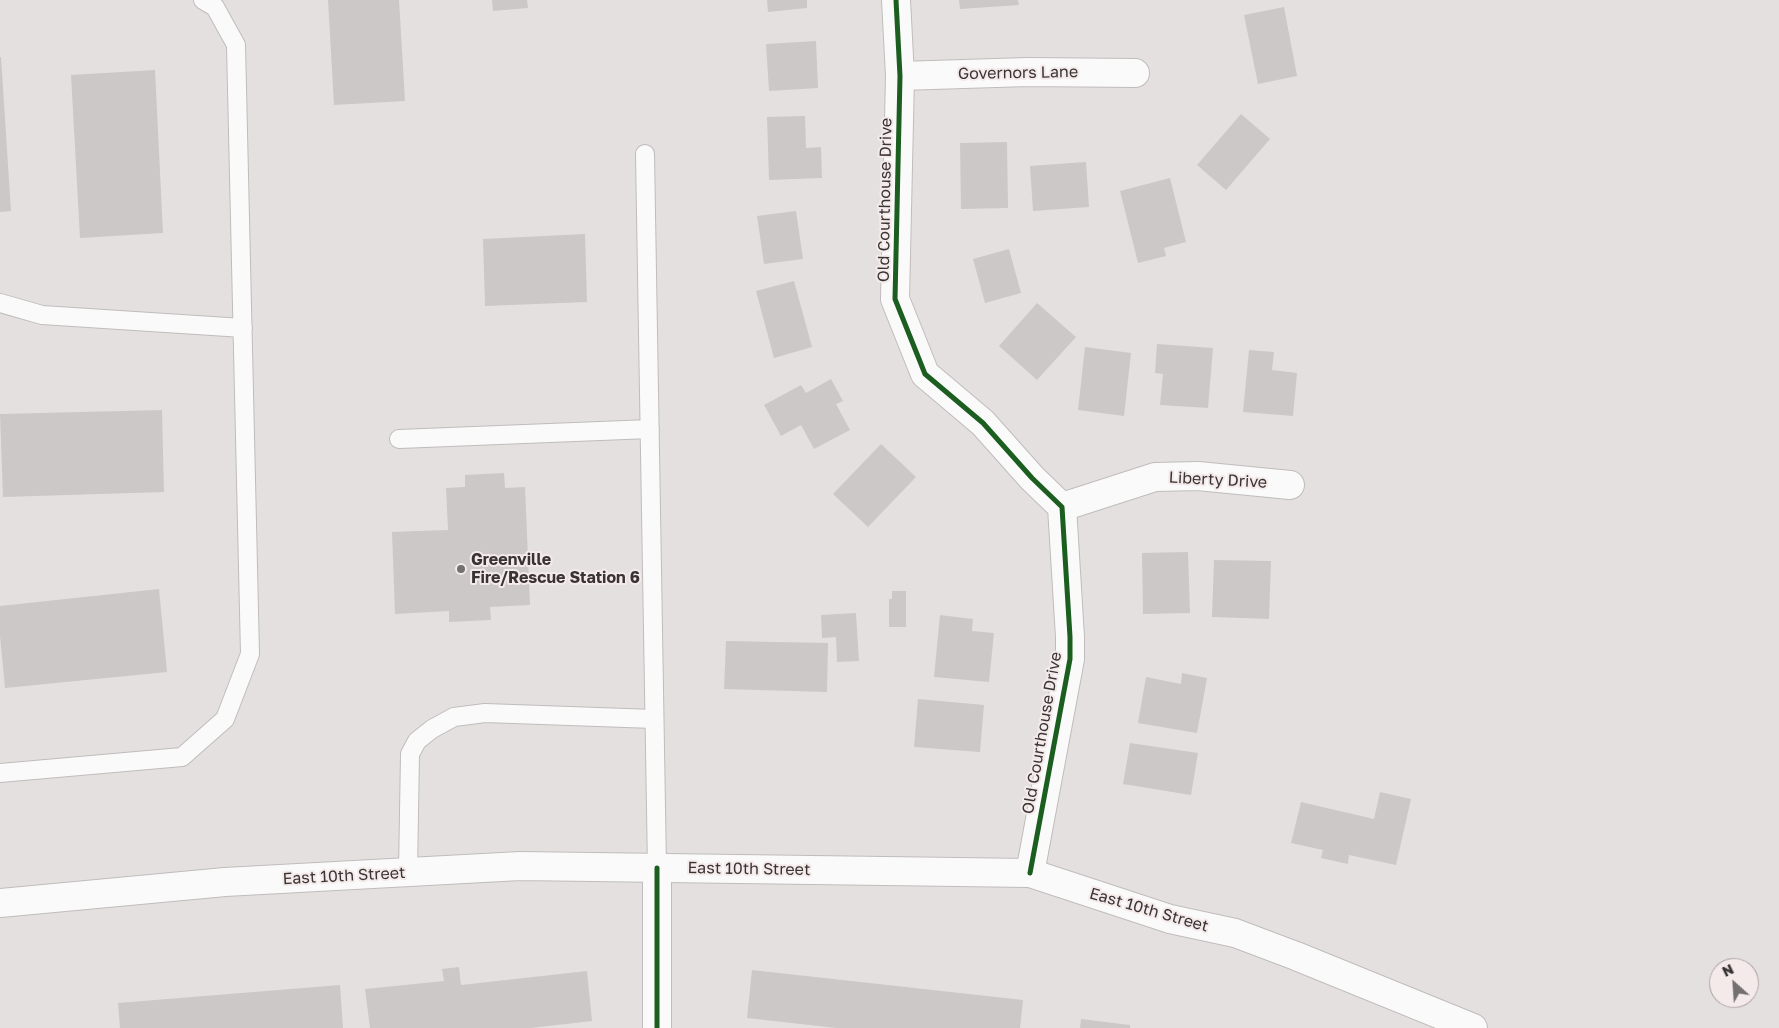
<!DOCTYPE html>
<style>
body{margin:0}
#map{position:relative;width:1779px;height:1028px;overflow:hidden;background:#e5e0e0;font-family:"Golos Text",sans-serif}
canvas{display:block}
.north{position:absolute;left:1709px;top:958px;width:50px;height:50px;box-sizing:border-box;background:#f5eaea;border:1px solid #aaa1a1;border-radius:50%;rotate:334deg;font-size:14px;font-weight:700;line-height:20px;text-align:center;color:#393434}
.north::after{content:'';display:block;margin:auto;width:18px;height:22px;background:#757070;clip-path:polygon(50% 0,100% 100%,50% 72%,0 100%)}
</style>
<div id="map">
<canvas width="1779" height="1028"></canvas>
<div class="north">N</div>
</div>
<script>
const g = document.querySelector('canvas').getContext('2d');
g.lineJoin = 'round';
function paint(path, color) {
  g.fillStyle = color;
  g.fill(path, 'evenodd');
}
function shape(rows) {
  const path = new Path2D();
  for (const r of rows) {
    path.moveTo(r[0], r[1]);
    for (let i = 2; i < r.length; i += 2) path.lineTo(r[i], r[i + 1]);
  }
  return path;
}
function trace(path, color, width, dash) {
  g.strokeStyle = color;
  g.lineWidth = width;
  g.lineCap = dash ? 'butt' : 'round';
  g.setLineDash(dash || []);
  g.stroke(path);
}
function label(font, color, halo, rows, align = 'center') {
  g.font = font + ' "Golos Text",sans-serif';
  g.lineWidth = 4;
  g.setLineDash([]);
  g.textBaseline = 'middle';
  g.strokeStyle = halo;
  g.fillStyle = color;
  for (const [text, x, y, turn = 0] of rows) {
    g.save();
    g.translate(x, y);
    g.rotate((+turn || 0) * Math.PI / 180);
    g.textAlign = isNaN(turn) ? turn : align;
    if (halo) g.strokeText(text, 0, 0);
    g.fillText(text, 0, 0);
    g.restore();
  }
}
paint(shape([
 [328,0,399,0,405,101,334,105],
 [492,0,527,0,528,8,493,11],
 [767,0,807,0,807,8,768,12],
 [959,0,1018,0,1019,5,960,9],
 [1284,7,1297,76,1258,84,1244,15],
 [816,41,818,88,769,91,766,44],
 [0,57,1,57,11,211,0,212],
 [155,70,163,233,80,238,71,75],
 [1241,114,1270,139,1226,190,1197,165],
 [805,116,806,148,821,147,822,178,769,180,767,117],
 [1007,142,1008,208,961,209,960,143],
 [1086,162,1089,207,1033,211,1030,166],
 [1170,178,1186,242,1164,248,1166,256,1138,263,1120,191],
 [796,211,803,259,764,264,757,216],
 [585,234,587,302,485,306,483,239],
 [1009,249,1021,293,985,303,973,259],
 [794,281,812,347,774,358,756,291],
 [1037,303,1076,337,1037,380,999,346],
 [1157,344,1213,348,1208,408,1160,405,1163,374,1155,373],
 [1085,347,1131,353,1124,416,1078,410],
 [1249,350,1274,352,1272,370,1297,373,1293,416,1243,412],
 [831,379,843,401,836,404,850,430,814,449,801,425,781,436,764,405,801,385,806,393],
 [162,410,164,492,3,497,0,414],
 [881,444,916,477,868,527,833,494],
 [504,473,505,488,525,487,530,605,490,607,491,620,449,622,449,611,395,614,392,532,448,530,446,488,465,487,465,475],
 [1188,552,1190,613,1143,614,1142,553],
 [1214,560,1271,561,1269,619,1212,617],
 [159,589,167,672,5,688,0,636,0,606],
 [892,591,906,591,906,627,889,627,889,599,892,599],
 [856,613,859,661,837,662,836,637,822,638,821,615],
 [940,615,973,619,972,631,994,633,989,682,934,677],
 [726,641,828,643,827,692,724,689],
 [1182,673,1207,678,1197,733,1138,723,1146,677,1181,684],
 [918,699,984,705,980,752,914,747],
 [1130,743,1198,753,1191,795,1123,784],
 [1380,792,1411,799,1396,865,1349,855,1348,864,1321,858,1323,850,1291,843,1301,802,1374,819],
 [459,967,461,985,587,971,592,1021,531,1028,370,1028,365,989,444,981,442,969],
 [752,970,1023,1000,1020,1028,836,1028,747,1018],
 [340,985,343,1028,120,1028,118,1003],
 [1081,1019,1130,1025,1130,1028,1080,1028]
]), '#ccc8c8');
const service = shape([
 [645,154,657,868],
 [0,303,42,315,243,328],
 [399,439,650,429],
 [0,773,182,757,225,719,250,654,236,45,215,7,203,0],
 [408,872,410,754,417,741,432,729,454,717,485,713,654,719]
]);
const minor = shape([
 [896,0,900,76,895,299,925,374,983,423,1032,478,1062,507,1070,637,1070,659,1030,873],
 [900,76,1028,72,1135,73],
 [1062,507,1155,477,1198,476,1290,485],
 [657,1028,657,868]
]);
const primary = shape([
 [0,903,225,882,520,866,1030,873,1170,919,1235,933,1296,956,1473,1028]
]);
trace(service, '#c0bcbc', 20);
trace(minor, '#c0bcbc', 30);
trace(primary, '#c0bcbc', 30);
trace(service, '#fbfafa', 18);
trace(minor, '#fbfafa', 28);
trace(primary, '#fbfafa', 28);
trace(shape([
 [896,0,900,76,895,299,925,374,983,423,1032,478,1062,507,1070,637,1070,659,1030,873],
 [657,1028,657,868]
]), '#1b5e20', 5);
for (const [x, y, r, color] of [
 [461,569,5,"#757070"]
]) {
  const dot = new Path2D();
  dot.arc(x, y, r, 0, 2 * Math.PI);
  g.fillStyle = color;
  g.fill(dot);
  trace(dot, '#f5eaea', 2);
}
label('16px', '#393434', '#f5eaea', [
 ["Governors Lane",1018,73,-1],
 ["Old Courthouse Drive",885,200,-89],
 ["Liberty Drive",1218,480,3],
 ["Old Courthouse Drive",1042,733,-80],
 ["East 10th Street",749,869,1],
 ["East 10th Street",344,876,-3],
 ["East 10th Street",1149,910,16]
]);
label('bold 16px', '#393434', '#f5eaea', [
 ["Greenville",471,560],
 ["Fire/Rescue Station 6",471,578]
], 'left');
</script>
